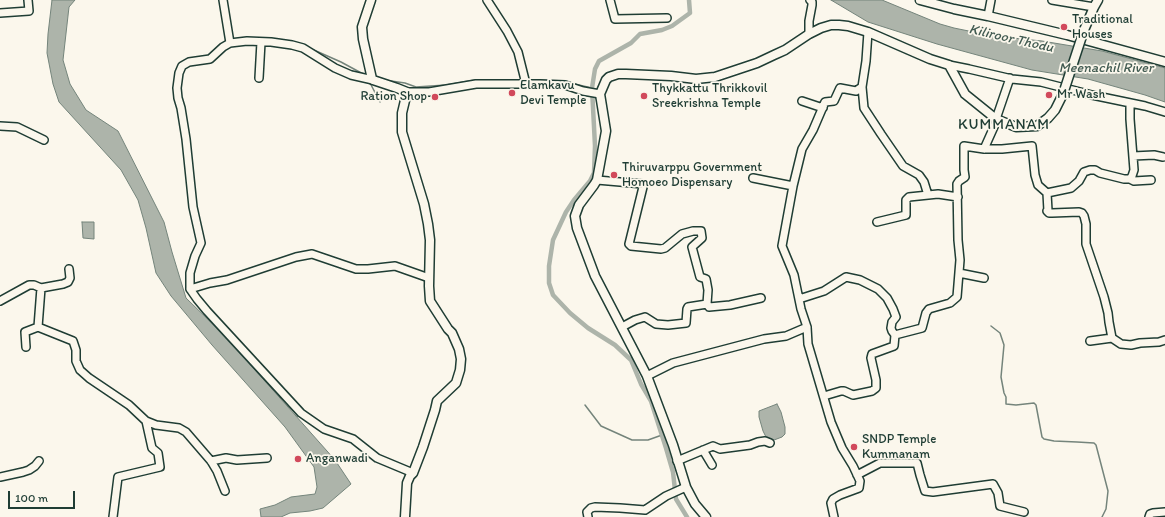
<!DOCTYPE html>
<style>
body{margin:0}
#map{position:relative;width:1165px;height:517px;overflow:hidden;background:#fbf7ec;font-family:Itim,sans-serif}
canvas{display:block}
.scale{position:absolute;left:8px;top:491px;width:67px;height:18px;box-sizing:border-box;border:2px solid #1f3d34;border-top:0;padding-left:5px;font-size:12px;line-height:14px;white-space:nowrap;color:#1f3d34;-webkit-text-stroke:3px #fbf7ec;paint-order:stroke}
</style>
<div id="map">
<canvas width="1165" height="517"></canvas>
<div class="scale">100 m</div>
</div>
<script>
const g = document.querySelector('canvas').getContext('2d');
g.lineJoin = 'round';
function paint(path, color) {
  g.fillStyle = color;
  g.fill(path, 'evenodd');
}
function shape(rows) {
  const path = new Path2D();
  for (const r of rows) {
    path.moveTo(r[0], r[1]);
    for (let i = 2; i < r.length; i += 2) path.lineTo(r[i], r[i + 1]);
  }
  return path;
}
function trace(path, color, width, dash) {
  g.strokeStyle = color;
  g.lineWidth = width;
  g.lineCap = dash ? 'butt' : 'round';
  g.setLineDash(dash || []);
  g.stroke(path);
}
function label(font, color, halo, rows, align = 'center') {
  g.font = font + ' Itim,sans-serif';
  g.lineWidth = 3.5;
  g.setLineDash([]);
  g.textBaseline = 'middle';
  g.strokeStyle = halo;
  g.fillStyle = color;
  for (const [text, x, y, turn = 0] of rows) {
    g.save();
    g.translate(x, y);
    g.rotate((+turn || 0) * Math.PI / 180);
    g.textAlign = isNaN(turn) ? turn : align;
    if (halo) g.strokeText(text, 0, 0);
    g.fillText(text, 0, 0);
    g.restore();
  }
}
const water = shape([
 [52,0,75,0,69,7,63,60,70,84,86,110,118,131,164,222,172,252,186,298,224,335,335,460,351,484,323,508,310,511,290,513,281,517,261,517,260,509,275,505,291,497,315,494,317,487,314,467,285,427,212,345,171,296,156,273,146,228,138,200,121,170,59,102,53,84,47,53,48,34,52,0],
 [831,0,882,0,940,24,954,28,993,36,1042,41,1102,51,1165,68,1165,102,1145,95,1088,79,1032,70,937,44,868,22,831,0],
 [82,222,94,222,94,239,83,238,82,222],
 [777,404,781,412,785,427,785,434,782,437,774,440,770,440,766,437,763,431,759,417,759,411,777,404]
]);
paint(water, '#adb4aa');
trace(water, '#74847b', 1);
trace(shape([
 [307,47,341,62,365,75],
 [384,80,405,83,416,87,446,85,475,80,521,80],
 [529,80,561,81,592,88],
 [369,81,380,102],
 [991,326,1000,333,1004,345,1001,377,1004,393,1006,397,1006,404,1016,405,1034,403,1036,405,1042,437,1044,439,1054,441,1077,442,1094,443,1096,445,1108,491,1106,509,1102,517],
 [585,405,601,426,632,440,648,440,662,435]
]), '#74847b', 1.5);
trace(shape([
 [687,517,676,499,673,472,666,448,651,401,641,384,631,360,615,345,588,328,570,313,553,295,549,283,549,266,553,240,566,212,574,200,590,181,594,173,595,146,592,88,595,69,599,61,631,43,640,34,662,30,672,26,690,13,689,0]
]), '#adb4aa', 4.5);
const minor = shape([
 [223,0,230,43,247,41,271,42,292,45,303,48,335,68,351,75,373,80],
 [487,0,507,31,518,52,526,84],
 [610,0,615,19,667,18],
 [1052,0,1094,7],
 [0,13,29,11,28,0],
 [988,16,991,0],
 [809,34,809,21,812,5,812,2,810,0],
 [230,43,223,47,210,59,189,62,182,66,179,73,177,88,178,98,181,108,186,139,193,207,201,243,195,256,190,273,190,289,197,299,207,311,301,413,324,429,353,439,377,458,413,473],
 [949,65,969,69,1012,79,1041,82,1092,95,1145,106,1165,112],
 [259,78,261,42],
 [862,87,864,108,881,134,903,166,919,175,924,182,928,195],
 [407,92,429,92,476,84,540,84,565,85,583,91,600,94],
 [802,101,823,108],
 [996,119,1010,78],
 [0,126,17,127,44,140],
 [984,149,997,120],
 [1133,156,1154,155,1163,157],
 [753,178,793,186],
 [1130,179,1134,181,1151,180],
 [597,180,643,184,643,187,629,244,631,246,661,249,665,248,682,234,693,231,701,231,702,238,692,247,700,277,706,279,708,290,707,304,709,307,730,305,761,298],
 [1047,193,1071,188,1079,181,1084,172,1090,170,1095,170,1100,173,1124,179,1130,179,1132,176,1134,170,1130,119,1130,103],
 [877,222,906,215,906,200,909,197,938,194,958,197],
 [959,273,984,278],
 [190,289,210,283,227,280,296,257,312,254,356,269,368,269,395,266,429,278],
 [799,299,824,291,846,277,860,280,878,289,887,298,893,309,896,317,892,322,891,328,892,331,895,335],
 [0,301,29,285,34,285,41,288,63,284,68,282,70,278,69,269],
 [38,327,73,341,76,350,76,361,80,370,89,378,129,405,146,421,156,425,179,428,186,432,211,461,217,471,225,491],
 [622,327,635,320,645,317,656,324,668,325,686,323,687,309,688,307,707,304],
 [1090,341,1112,338],
 [26,347,25,332,38,327,41,288],
 [647,376,673,363,764,339,786,336,807,327],
 [824,396,841,391,844,391,853,395,872,391,876,388,876,380,871,358,872,354,894,346,895,335,922,328,926,313,929,309,950,303,957,297,960,260,958,240,957,184,959,181,965,177,964,170,964,146,984,149,1002,149,1032,146,1035,175,1038,185,1047,193,1048,211,1047,211,1049,213,1052,213,1079,212,1082,213,1084,216,1086,224,1086,244,1104,297,1108,313,1109,322,1112,338,1121,344,1131,345,1140,343,1159,342,1165,340],
 [703,450,712,465],
 [211,461,226,458,237,460,267,458],
 [677,461,713,446,720,449,750,445,758,442,765,441,770,443],
 [857,475,880,463,917,463,920,475,925,491,933,492,993,484,998,493,1000,506,1024,512],
 [0,477,23,472,29,470,35,466,39,461],
 [113,517,118,477,160,467,158,453,152,448,146,421],
 [588,517,587,512,591,508,595,507,620,508,645,510,666,496,686,487],
 [834,517,831,503,833,499,840,495,859,488,860,481,853,466,842,448,831,422,808,344,807,327,801,309,794,275,782,246,793,186,802,149,813,130,825,102,834,101,840,88,856,91,862,87,866,61,868,32],
 [1149,517,1150,514,1153,513,1165,512]
]);
const major = shape([
 [371,0,362,27,363,39,372,79,373,80,397,88,407,92,402,113,402,132,424,204,428,224,430,240,429,286,430,301,448,329,452,333,459,349,461,359,460,370,456,383,437,401,435,410,423,447,413,473,410,476,407,483,405,517],
 [920,0,954,9,988,16,1067,35,1165,62],
 [1084,30,1094,7,1098,0],
 [706,517,695,504,686,487,673,445,647,376,595,276,577,228,575,216,579,205,594,185,597,180,606,131,600,94,606,80,609,77,618,74,626,74,671,76,696,79,715,77,757,63,774,55,785,50,809,34,821,28,831,25,839,25,848,26,868,32,930,59,949,65,965,94,996,119,1016,127,1037,126,1048,118,1055,110,1063,94]
]);
trace(minor, '#1f3d34', 10);
trace(major, '#1f3d34', 11);
trace(minor, '#fbf7ec', 7);
trace(major, '#fbf7ec', 8);
const majorBridge = shape([
 [1063,94,1084,30]
]);
trace(majorBridge, '#1f3d34', 11, []);
trace(majorBridge, '#fbf7ec', 8);
for (const [x, y, r, color] of [
 [1064,27,4,"#d1495b"],
 [512,93,4,"#d1495b"],
 [1049,95,4,"#d1495b"],
 [644,96,4,"#d1495b"],
 [435,97,4,"#d1495b"],
 [614,175,4,"#d1495b"],
 [854,447,4,"#d1495b"],
 [298,459,4,"#d1495b"]
]) {
  const dot = new Path2D();
  dot.arc(x, y, r, 0, 2 * Math.PI);
  g.fillStyle = color;
  g.fill(dot);
  trace(dot, '#fbf7ec', 1.5);
}
label('13px', '#1f3d34', '#fbf7ec', [
 ["Traditional",1072,20],
 ["Houses",1072,35],
 ["Elamkavu",520,86],
 ["Devi Temple",520,101],
 ["Thykkattu Thrikkovil",652,89],
 ["Sreekrishna Temple",652,104],
 ["Mr Wash",1057,95],
 ["Ration Shop",427,97,"right"],
 ["Thiruvarppu Government",622,168],
 ["Homoeo Dispensary",622,183],
 ["SNDP Temple",862,440],
 ["Kummanam",862,455],
 ["Anganwadi",306,459]
], 'left');
label('italic 14px', '#425b52', '#fbf7ec', [
 ["Kiliroor Thodu",1011,39,13],
 ["Meenachil River",1106,68]
]);
g.letterSpacing = '1px';
label('15px', '#1f3d34', '#fbf7ec', [
 ["KUMMANAM",1004,125]
]);
g.letterSpacing = '0px';
</script>
